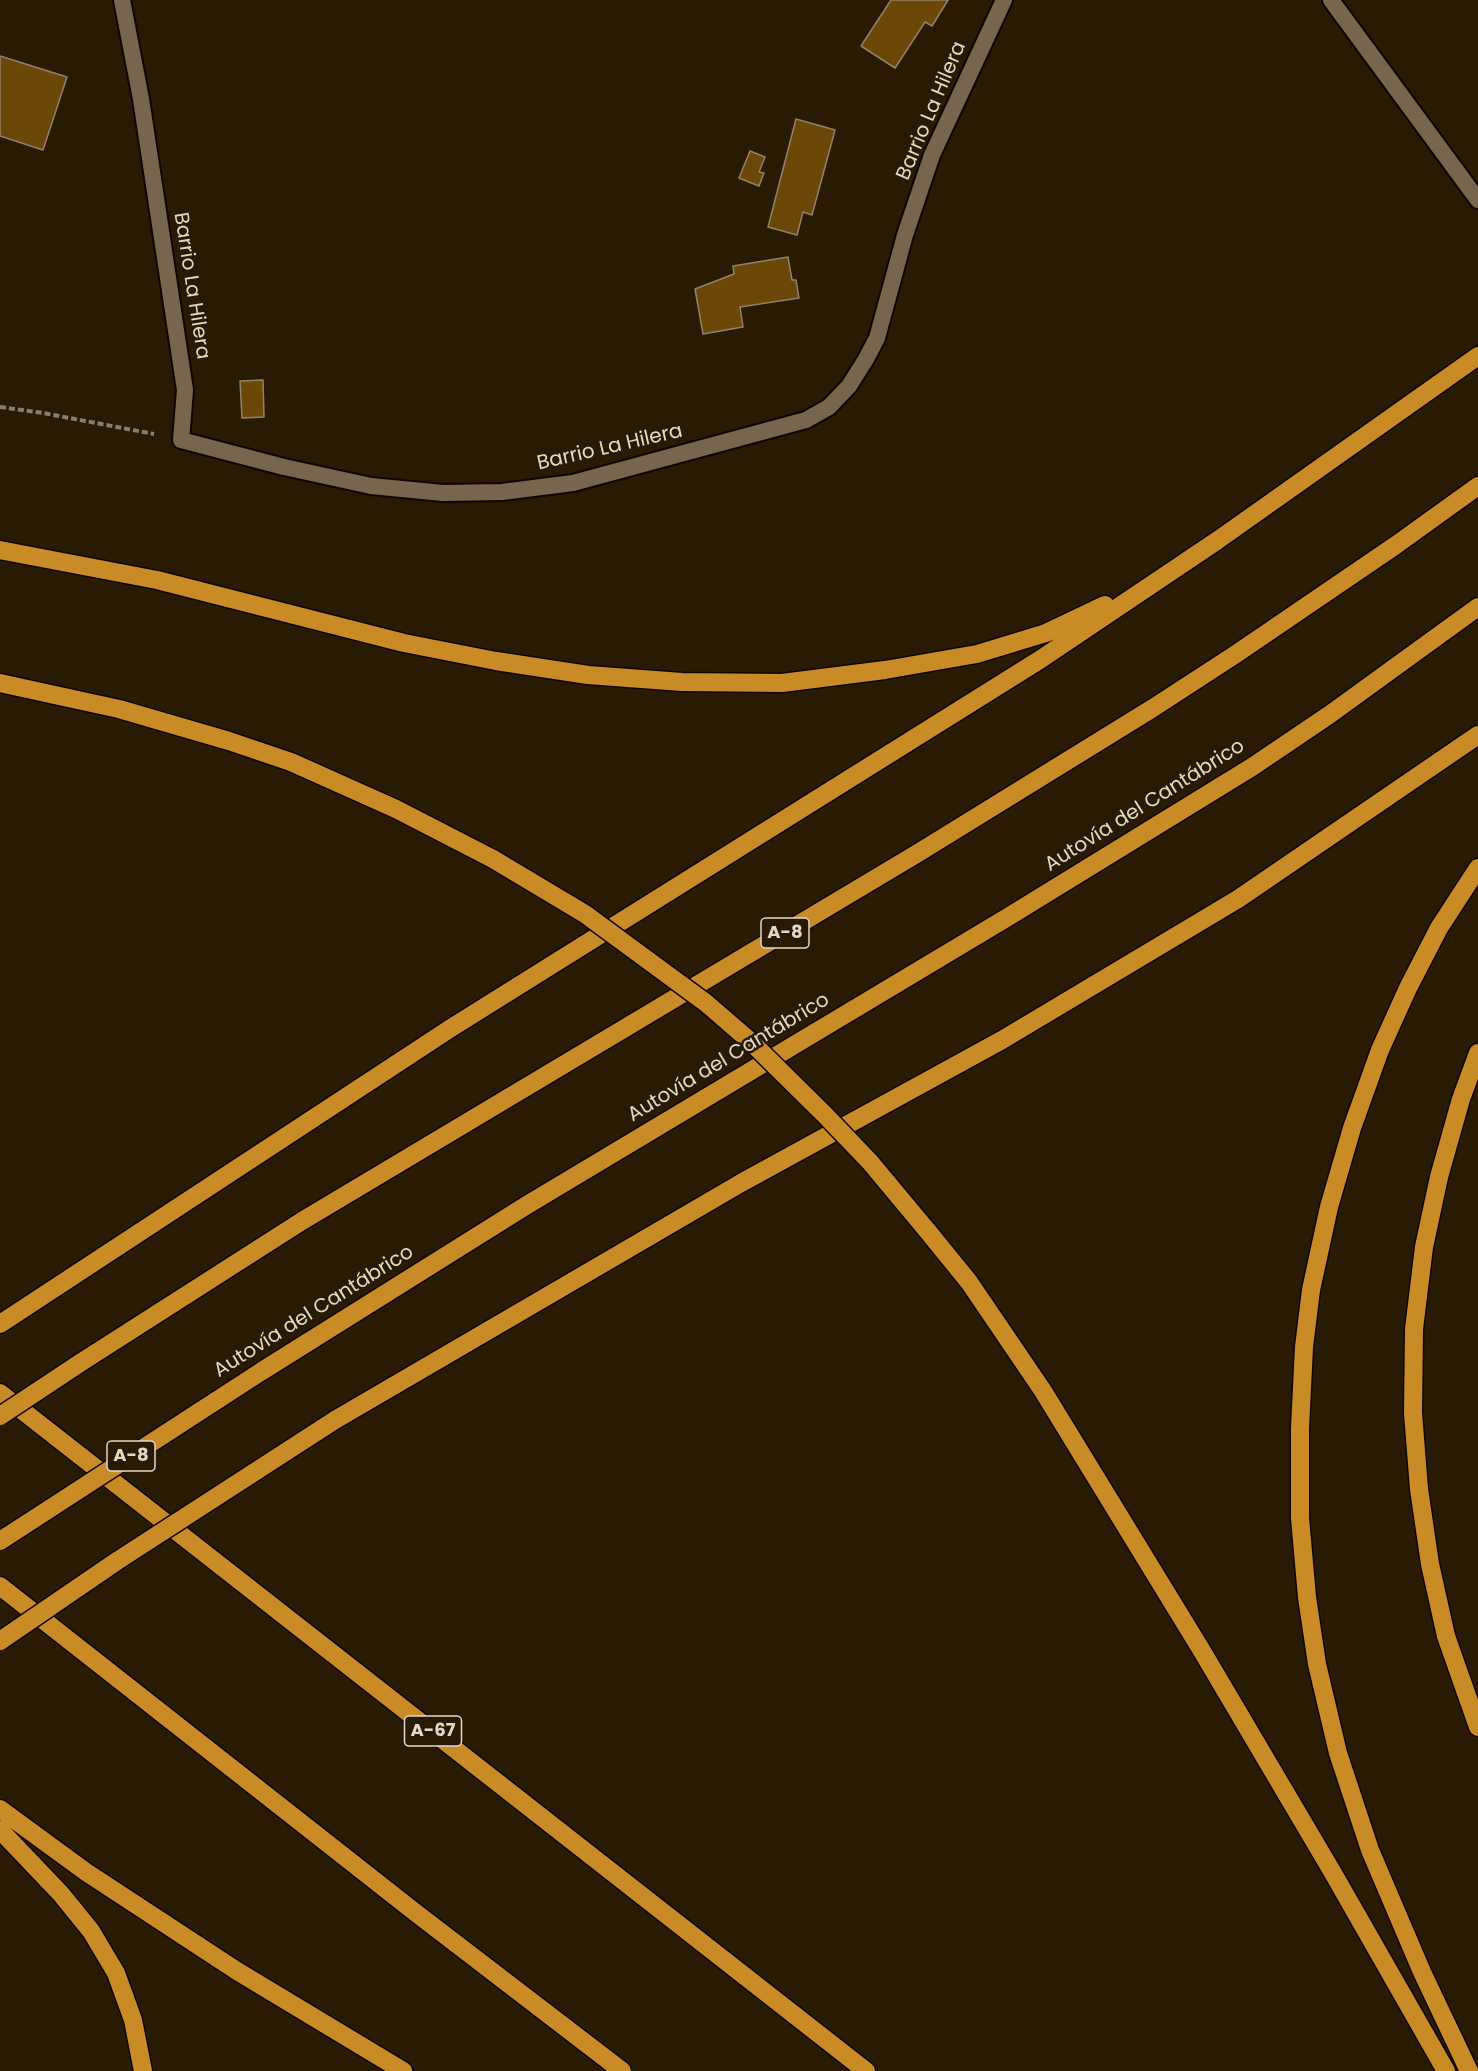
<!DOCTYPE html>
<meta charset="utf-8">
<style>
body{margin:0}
canvas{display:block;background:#291a04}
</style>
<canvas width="1478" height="2071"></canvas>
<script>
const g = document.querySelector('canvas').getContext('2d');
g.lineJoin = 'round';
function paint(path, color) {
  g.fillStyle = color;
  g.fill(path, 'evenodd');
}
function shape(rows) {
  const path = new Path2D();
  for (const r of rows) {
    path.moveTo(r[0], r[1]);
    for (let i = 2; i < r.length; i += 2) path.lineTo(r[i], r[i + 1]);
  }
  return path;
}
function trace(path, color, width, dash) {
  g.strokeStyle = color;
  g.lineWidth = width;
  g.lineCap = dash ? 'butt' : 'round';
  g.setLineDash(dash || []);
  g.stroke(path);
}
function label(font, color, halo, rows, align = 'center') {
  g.font = font + ' Poppins,sans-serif';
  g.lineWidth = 5;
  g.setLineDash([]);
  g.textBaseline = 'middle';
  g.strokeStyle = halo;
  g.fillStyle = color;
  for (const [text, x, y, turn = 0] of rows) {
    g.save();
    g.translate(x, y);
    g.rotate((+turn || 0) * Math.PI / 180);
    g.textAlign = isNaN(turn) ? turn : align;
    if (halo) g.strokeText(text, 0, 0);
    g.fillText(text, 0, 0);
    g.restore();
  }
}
const building = shape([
 [891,0,948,0,932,26,925,22,895,68,861,46,891,0],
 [0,56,67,77,43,150,0,136,0,56],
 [796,119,835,130,812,215,803,212,797,235,768,227,796,119],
 [750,151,765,157,759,172,764,173,759,186,739,178,750,151],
 [788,257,792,280,796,280,799,298,740,307,743,327,703,334,695,289,734,274,733,266,788,257],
 [263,380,264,417,242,418,240,381,263,380]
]);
paint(building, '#6b4807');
trace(building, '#948168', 1.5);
const minor = shape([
 [122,0,141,99,185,390,181,440,284,467,371,486,443,493,502,492,573,483,806,420,829,407,849,386,866,359,877,338,905,235,932,155,1004,0]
]);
const tertiary = shape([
 [1331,0,1478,200]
]);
const motorway = shape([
 [0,550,157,580,404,643,496,661,588,675,682,682,782,683,885,670,977,654,1046,633,1105,605],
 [0,683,119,709,229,741,291,762,396,809,493,859],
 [1478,1053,1461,1099,1439,1177,1424,1247,1414,1329,1413,1413,1419,1489,1430,1564,1446,1636,1478,1727],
 [930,1234,969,1282,1043,1391,1202,1651,1333,1873,1446,2071],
 [0,1324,451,1028,1041,659,1218,540,1478,356],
 [80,1363,302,1221,918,853,1153,708,1236,654,1396,545,1478,486],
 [262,1371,527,1205,1008,917,1252,767,1329,715,1478,607],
 [0,1393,866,2071],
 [335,1420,741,1183,1002,1040,1238,899,1478,735],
 [0,1586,416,1913,622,2071],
 [0,1809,86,1872,237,1971,403,2071],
 [0,1830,61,1894,91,1931,116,1973,133,2020,143,2071],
 [1469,2071,1422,1972,1370,1850,1338,1753,1317,1664,1307,1597,1300,1518,1300,1428,1304,1347,1311,1290,1329,1207,1352,1128,1380,1050,1408,988,1439,928,1478,868]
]);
trace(minor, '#110500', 20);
trace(tertiary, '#110500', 20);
trace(motorway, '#110500', 21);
trace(shape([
 [0,407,43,413,154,434]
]), '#8a7d6c', 4, [6, 3]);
trace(minor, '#77654d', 16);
trace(tertiary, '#77654d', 16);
trace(motorway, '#c88b26', 18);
const motorwayBridge = shape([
 [493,859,585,914,706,1003,750,1041,825,1115,870,1162,930,1234],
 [0,1416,80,1363],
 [0,1541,262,1371],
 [0,1641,117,1561,335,1420]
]);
trace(motorwayBridge, '#110500', 21, []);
trace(motorwayBridge, '#c88b26', 18);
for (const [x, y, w] of [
 [785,933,48],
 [131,1456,48],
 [433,1731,57]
]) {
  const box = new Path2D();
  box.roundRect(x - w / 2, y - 15, w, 30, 4.5);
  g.fillStyle = '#291a04';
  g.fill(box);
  trace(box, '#e1d7ca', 1.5);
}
label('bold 18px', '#e1d7ca', null, [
 ["A-8",785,933],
 ["A-8",131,1456],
 ["A-67",433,1731]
]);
label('20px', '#e1d7ca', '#291a04', [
 ["Barrio La Hilera",932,111,-67],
 ["Barrio La Hilera",191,286,81],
 ["Barrio La Hilera",610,448,-13],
 ["Autovía del Cantábrico",1145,806,-32],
 ["Autovía del Cantábrico",729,1058,-31],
 ["Autovía del Cantábrico",314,1312,-32]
]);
</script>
